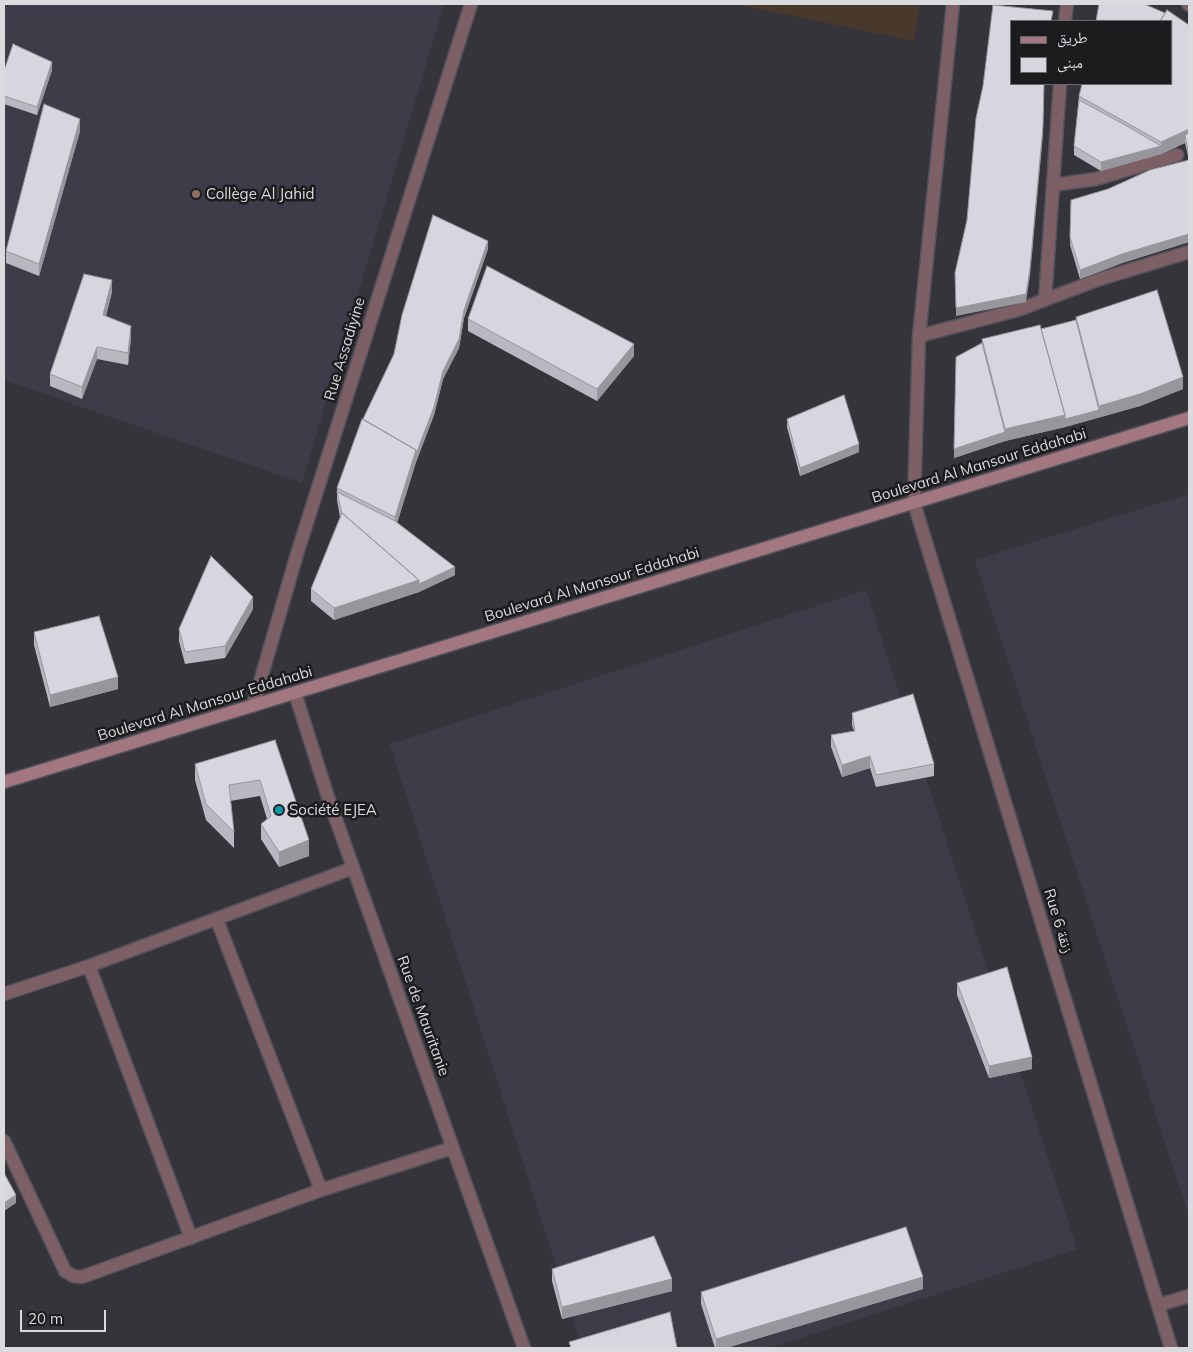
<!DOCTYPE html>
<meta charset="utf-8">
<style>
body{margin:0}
#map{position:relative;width:1193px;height:1352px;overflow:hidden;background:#35343b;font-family:Mulish,"Noto Naskh Arabic",sans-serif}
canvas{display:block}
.frame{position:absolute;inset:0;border:5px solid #dbdadf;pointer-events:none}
.legend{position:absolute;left:1010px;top:20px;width:162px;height:65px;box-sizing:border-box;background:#1c1c1f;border:1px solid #68686c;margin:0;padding:6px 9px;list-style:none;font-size:15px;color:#dbdadf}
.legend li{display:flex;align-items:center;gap:10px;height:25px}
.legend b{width:25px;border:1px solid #68686c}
.scale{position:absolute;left:20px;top:1310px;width:86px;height:22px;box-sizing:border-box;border:2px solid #dbdadf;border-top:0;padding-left:6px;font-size:15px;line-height:18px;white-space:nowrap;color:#dbdadf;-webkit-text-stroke:4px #1c1c1f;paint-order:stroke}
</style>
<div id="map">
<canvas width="1193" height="1352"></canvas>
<div class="frame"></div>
<ul class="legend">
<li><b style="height:6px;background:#a37780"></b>طريق</li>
<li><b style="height:14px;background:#d7d6df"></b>مبنى</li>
</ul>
<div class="scale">20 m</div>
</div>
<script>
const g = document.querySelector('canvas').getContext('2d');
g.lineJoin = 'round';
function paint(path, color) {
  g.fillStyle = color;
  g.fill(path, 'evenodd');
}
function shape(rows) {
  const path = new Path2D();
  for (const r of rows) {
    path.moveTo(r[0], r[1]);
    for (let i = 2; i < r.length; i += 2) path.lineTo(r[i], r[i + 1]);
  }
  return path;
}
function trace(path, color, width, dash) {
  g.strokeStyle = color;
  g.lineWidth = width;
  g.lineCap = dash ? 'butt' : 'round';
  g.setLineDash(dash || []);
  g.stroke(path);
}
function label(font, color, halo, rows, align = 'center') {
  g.font = font + ' Mulish,"Noto Naskh Arabic",sans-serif';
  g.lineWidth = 5;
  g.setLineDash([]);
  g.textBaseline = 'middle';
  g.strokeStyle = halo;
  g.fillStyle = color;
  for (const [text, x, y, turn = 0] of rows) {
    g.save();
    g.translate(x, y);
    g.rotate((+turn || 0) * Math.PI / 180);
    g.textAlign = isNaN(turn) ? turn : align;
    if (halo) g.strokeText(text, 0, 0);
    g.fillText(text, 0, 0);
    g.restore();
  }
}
paint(shape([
 [734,4,920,4,914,41]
]), '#48392c');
paint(shape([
 [5,4,444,4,302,483,4,380],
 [1189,494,1189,1216,975,560],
 [866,590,1077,1249,769,1348,582,1348,390,744]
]), '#3f3c4a');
const minor = shape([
 [1065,21,1067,4],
 [1053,185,1096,179,1177,155],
 [1045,300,1060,84],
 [919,336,1018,310,1100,279,1189,252],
 [914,503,919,336,953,4],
 [295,693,328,797,524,1348],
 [253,706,297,554,471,4],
 [217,920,321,1190],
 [89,966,191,1238],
 [4,994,89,966,353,868],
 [4,1141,65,1271,73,1276,82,1277,321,1190,452,1148],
 [1158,1305,1189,1296]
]);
const tertiary = shape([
 [1188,4,1189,5],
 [914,503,1171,1348]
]);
const secondary = shape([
 [4,782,1189,418]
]);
trace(minor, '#535259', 15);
trace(tertiary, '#535259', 15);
trace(secondary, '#535259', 15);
trace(minor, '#7c6065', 12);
trace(tertiary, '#7c6065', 12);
trace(secondary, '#a37780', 12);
paint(shape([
 [1189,25,1189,242,1122,263,1080,279,1070,245,1071,200,1108,189,1189,160,1185,143,1161,154,1101,171,1074,155,1074,146,1079,96],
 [52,70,37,115,4,104,4,71],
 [80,131,39,276,6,263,6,251],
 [488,249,464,318,459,348,443,379,434,415,416,462,397,523,455,575,419,592,334,620,311,601,311,589,340,517,337,500,337,488,363,419],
 [112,292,106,316,131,338,128,365,97,359,82,399,50,386,50,374],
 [1076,317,1183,389,1140,406,1065,427,1005,441,954,458,982,343,982,339,1041,329,1076,320],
 [468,319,634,356,597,401,468,331],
 [787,419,859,452,800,476,787,427],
 [253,609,225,658,185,664,179,641,179,629],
 [34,632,118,689,50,707,34,645],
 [852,713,934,764,934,776,876,787,870,768,842,777,831,747,831,735,854,731,852,725],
 [275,740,309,856,279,867,261,839,261,824,267,819,260,796,230,801,234,832,234,848,206,820,195,780,195,764],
 [957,983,1032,1069,989,1078,957,995],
 [552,1269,672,1291,562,1319,552,1281],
 [923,1289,726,1348,715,1348,701,1304,701,1292]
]), '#b9b8c0');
paint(shape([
 [52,62,52,70,37,115,37,107],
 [80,119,80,131,39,276,39,264],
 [1043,126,1043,135,1030,276,1026,302,956,316,956,308],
 [1189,129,1189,141,1185,135,1185,143,1161,154,1101,171,1101,162,1161,146,1161,142],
 [1189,234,1189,242,1122,263,1080,279,1080,270,1122,254],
 [488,241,488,249,464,318,459,348,443,379,434,415,416,462,416,454,443,371],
 [112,280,112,292,103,327,103,315],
 [131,326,131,338,128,365,128,353],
 [634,344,634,356,597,401,597,389],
 [97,347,97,359,82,399,82,387],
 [1183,377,1183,389,1140,406,1065,427,1065,419,1099,410,1099,406],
 [1065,415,1065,427,1005,441,954,458,954,449,1005,432,1005,429],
 [859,444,859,452,800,476,800,468],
 [416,450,416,462,395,530,395,517],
 [455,567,455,575,419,592,334,620,334,608],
 [253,597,253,609,225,658,225,646],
 [118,677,118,689,50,707,50,695],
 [870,756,870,768,842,777,842,765],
 [309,840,309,856,279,867,279,852],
 [1032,1057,1032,1069,989,1078,989,1066],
 [16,1195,16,1203,4,1211,4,1203],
 [923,1277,923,1289,726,1348,716,1348,716,1339],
 [672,1279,672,1291,562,1319,562,1307]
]), '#96969c');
const building = shape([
 [1099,4,1144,4,1165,13,1160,21,1096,21,1099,4],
 [993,5,1053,11,1051,21,1012,21,1012,84,1044,84,1043,126,1030,268,1026,294,956,308,955,273,967,220,976,118,983,86,993,5],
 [1167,10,1189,25,1189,129,1161,142,1079,96,1082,84,1172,84,1172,21,1160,21,1167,10],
 [13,44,52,62,37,107,4,96,4,71,13,44],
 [1079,100,1127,126,1161,146,1101,162,1074,146,1079,100],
 [44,104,80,119,39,264,6,251,44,104],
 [1189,133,1189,155,1185,135,1189,133],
 [1189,160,1189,234,1122,254,1080,270,1070,237,1071,200,1108,189,1150,170,1189,160],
 [433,215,488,241,464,310,459,339,443,371,434,407,416,454,416,450,363,419,394,354,402,315,433,215],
 [487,266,634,344,597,389,468,319,487,266],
 [84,274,112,280,103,315,131,326,128,353,97,347,82,387,50,374,84,274],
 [1157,290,1183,377,1140,394,1099,406,1076,317,1157,290],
 [1076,320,1099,410,1065,419,1065,415,1041,329,1076,320],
 [1040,325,1065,415,1005,429,982,339,1040,325],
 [982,343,1005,432,954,449,956,357,982,343],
 [844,395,859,444,800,468,787,419,844,395],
 [362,419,416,450,395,517,337,488,362,419],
 [337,492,395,521,455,567,419,584,419,580,342,513,342,514,337,492],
 [342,513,419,580,334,608,311,589,342,513],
 [211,556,253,597,225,646,185,652,179,629,211,556],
 [99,616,118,677,50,695,34,632,99,616],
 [913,694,934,764,876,775,870,756,842,765,831,735,855,731,852,713,913,694],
 [275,740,309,840,279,852,261,824,271,816,260,780,229,785,234,832,206,804,195,764,275,740],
 [1007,967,1032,1057,989,1066,957,983,1007,967],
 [4,1173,16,1195,4,1203,4,1173],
 [906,1227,923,1277,716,1339,701,1292,906,1227],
 [654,1236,672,1279,562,1307,552,1269,654,1236],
 [670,1312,677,1348,571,1348,569,1342,670,1312]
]);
paint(building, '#d7d6df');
trace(building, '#96969c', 1);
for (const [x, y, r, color] of [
 [196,194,5,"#8d6e63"],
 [279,810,5,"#0f9aa8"]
]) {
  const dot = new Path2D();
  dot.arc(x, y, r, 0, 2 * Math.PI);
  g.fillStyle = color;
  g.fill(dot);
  trace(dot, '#1c1c1f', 2);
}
label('15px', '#dbdadf', '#1c1c1f', [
 ["Collège Al Jahid",206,194],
 ["Société EJEA",289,810]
], 'left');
label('15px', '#dbdadf', '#1c1c1f', [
 ["Rue Assadiyine",345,349,-73],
 ["Boulevard Al Mansour Eddahabi",979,466,-17],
 ["Boulevard Al Mansour Eddahabi",592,585,-17],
 ["Boulevard Al Mansour Eddahabi",205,704,-17],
 ["Rue 6 زنقة",1058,921,73],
 ["Rue de Mauritanie",423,1016,70]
]);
</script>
